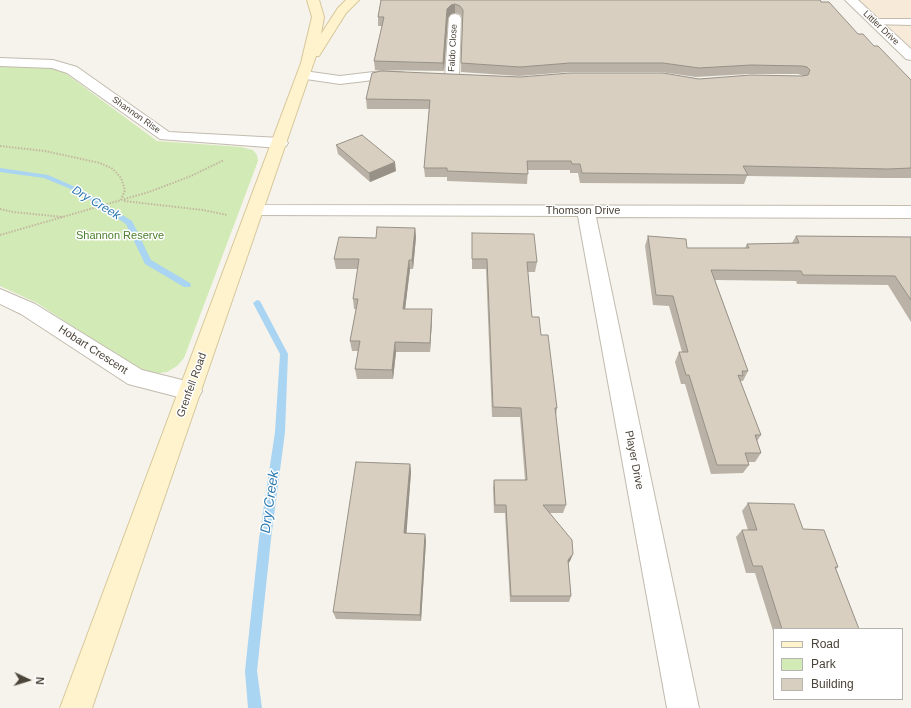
<!DOCTYPE html>
<style>
body{margin:0}
#map{position:relative;width:911px;height:708px;overflow:hidden;background:#f6f3ec;font-family:Helvetica,sans-serif}
canvas{display:block}
.legend{position:absolute;left:773px;top:628px;width:130px;height:72px;box-sizing:border-box;background:#fff;border:1px solid #b7b4b0;margin:0;padding:5px 7px;list-style:none;font-size:12px;color:#4b4439}
.legend li{display:flex;align-items:center;gap:8px;height:20px}
.legend b{width:20px;border:1px solid #b7b4b0}
.north{position:absolute;left:8px;top:660px;width:40px;height:40px;-webkit-text-stroke:3px #fff;paint-order:stroke;rotate:94deg;font-size:11px;font-weight:700;line-height:16px;text-align:center;color:#4b4439}
.north::after{content:'';display:block;margin:auto;width:14px;height:18px;background:#4b4439;clip-path:polygon(50% 0,100% 100%,50% 72%,0 100%)}
</style>
<div id="map">
<canvas width="911" height="708"></canvas>
<ul class="legend">
<li><b style="height:5px;background:#fff3cd"></b>Road</li>
<li><b style="height:11px;background:#d2eab5"></b>Park</li>
<li><b style="height:11px;background:#d8cfc1"></b>Building</li>
</ul>
<div class="north">N</div>
</div>
<script>
const g = document.querySelector('canvas').getContext('2d');
g.lineJoin = 'round';
function paint(path, color) {
  g.fillStyle = color;
  g.fill(path, 'evenodd');
}
function shape(rows) {
  const path = new Path2D();
  for (const r of rows) {
    path.moveTo(r[0], r[1]);
    for (let i = 2; i < r.length; i += 2) path.lineTo(r[i], r[i + 1]);
  }
  return path;
}
function trace(path, color, width, dash) {
  g.strokeStyle = color;
  g.lineWidth = width;
  g.lineCap = dash ? 'butt' : 'round';
  g.setLineDash(dash || []);
  g.stroke(path);
}
function label(font, color, halo, rows, align = 'center') {
  g.font = font + ' Helvetica,sans-serif';
  g.lineWidth = 3;
  g.setLineDash([]);
  g.textBaseline = 'middle';
  g.strokeStyle = halo;
  g.fillStyle = color;
  for (const [text, x, y, turn = 0] of rows) {
    g.save();
    g.translate(x, y);
    g.rotate((+turn || 0) * Math.PI / 180);
    g.textAlign = isNaN(turn) ? turn : align;
    if (halo) g.strokeText(text, 0, 0);
    g.fillText(text, 0, 0);
    g.restore();
  }
}
paint(shape([
 [859,0,911,0,911,50,859,2]
]), '#f7ead8');
paint(shape([
 [0,65,48,67,65,73,157,141,241,147,253,150,257,155,258,161,184,358,177,366,167,372,152,374,139,370,37,303,0,286]
]), '#d2eab5');
paint(shape([
 [0,168,48,175,82,190,132,221,151,260,190,283,191,285,190,287,184,287,145,264,126,224,78,192,44,178,0,172,0,168],
 [257,300,260,301,288,354,285,432,271,539,257,671,262,708,248,708,245,671,259,539,275,432,280,354,253,303,257,300]
]), '#a9d4f2');
const service = shape([
 [874,19,911,19,911,25,871,24,870,22,871,20,874,19]
]);
const minor = shape([
 [845,0,858,0,911,49,911,60,906,59,845,0],
 [455,14,459,15,461,18,459,77,457,80,452,81,447,80,445,77,449,18,451,15,455,14],
 [0,58,53,60,77,67,169,132,280,138,286,140,288,143,286,146,280,148,160,139,67,73,52,68,0,66,0,58],
 [304,71,340,76,382,71,400,72,405,73,407,76,405,79,400,80,382,79,340,84,299,78,297,75,299,72,304,71],
 [256,205,911,206,911,218,596,217,699,708,667,708,578,216,256,215,250,214,247,210,250,206,256,205],
 [0,289,35,304,142,370,198,384,202,391,198,398,190,400,128,384,21,314,0,304,0,289]
]);
const secondary = shape([
 [307,0,319,0,324,17,321,34,338,8,346,0,359,0,346,13,319,56,316,56,92,708,60,708,301,63,312,17,307,0]
]);
trace(service, '#c2bbae', 2);
trace(minor, '#c2bbae', 2);
trace(secondary, '#d6c79b', 2);
trace(shape([
 [0,146,45,151,100,163,113,169,121,178,125,190,121,200],
 [124,201,203,210,227,215],
 [0,209,13,212,63,217],
 [0,235,149,192,191,176,224,160]
]), '#c4b79f', 2, [1.5, 1.5]);
paint(service, '#fff');
paint(minor, '#fff');
paint(secondary, '#fff3cd');
paint(shape([
 [381,0,820,0,858,34,874,46,911,80,911,178,882,178,747,176,744,184,580,183,578,173,570,173,570,170,528,170,527,184,447,181,447,177,425,177,424,168,429,109,367,109,366,99,520,77,699,79,804,76,798,74,748,74,696,77,661,72,569,72,519,76,461,72,462,18,460,14,455,13,451,14,448,18,444,71,375,70,374,61,382,26,378,26,378,17],
 [336,145,396,171,370,182,338,154],
 [415,228,416,237,413,269,410,269,405,309,432,309,432,319,430,352,396,352,393,379,357,379,355,369,358,351,352,351,350,341,356,309,354,309,353,299,358,269,336,269,334,259,376,238],
 [472,233,537,262,535,272,528,272,532,317,541,335,557,408,556,416,566,505,563,513,550,513,573,554,570,561,568,564,571,596,569,602,510,602,505,513,494,513,493,488,494,480,525,480,520,417,492,417,486,269,472,269],
 [648,236,687,248,745,248,747,244,792,243,796,236,911,237,911,322,888,285,797,284,796,281,715,280,748,371,743,381,740,381,761,435,757,441,761,453,755,462,748,462,749,465,743,473,711,474,685,384,681,384,675,362,679,352,682,352,669,306,653,305,645,246],
 [410,464,411,472,406,533,425,534,426,541,421,621,336,619,333,612],
 [748,503,803,529,838,567,836,569,859,629,774,629,774,634,755,573,746,573,736,537,742,530,748,530,742,511]
]), '#bab2a6');
paint(shape([
 [455,4,455,13,451,14,448,18,444,71,443,63,447,9,451,5],
 [395,162,396,171,370,182,369,173],
 [415,228,416,237,413,269,412,260],
 [409,260,410,269,404,318,403,309],
 [432,309,432,319,430,352,430,343],
 [395,342,396,352,393,379,392,370],
 [410,464,411,472,406,540,404,533],
 [425,534,426,541,421,621,420,615],
 [573,554,570,561,565,567,568,560]
]), '#979187');
const building = shape([
 [381,0,820,0,821,2,829,2,858,34,863,34,874,46,878,46,911,80,911,168,888,169,743,166,748,175,582,173,580,164,572,164,571,161,527,161,528,174,447,171,447,168,424,168,430,100,366,99,372,73,381,71,520,77,570,73,663,73,699,79,751,75,802,76,808,75,810,70,807,67,802,66,751,65,699,68,663,63,570,63,520,67,461,63,463,10,460,6,455,4,451,5,447,9,443,63,374,61,384,17,378,17,381,0],
 [362,135,395,162,369,173,336,145,362,135],
 [377,227,415,228,412,260,409,260,403,309,432,309,430,343,395,342,392,370,355,369,360,341,350,341,358,299,353,299,359,259,334,259,339,237,376,238,377,227],
 [472,233,534,234,537,262,527,262,532,317,539,317,541,335,548,335,557,408,555,408,566,505,543,505,572,540,573,554,568,560,571,596,511,596,506,505,495,505,494,480,527,480,521,408,493,407,487,259,472,259,472,233],
 [648,236,686,239,687,248,749,248,747,244,799,243,796,236,911,237,911,300,895,276,803,275,801,271,711,270,748,371,742,371,743,376,738,375,761,435,755,435,761,453,745,453,749,465,717,465,689,375,686,375,679,352,688,352,673,296,656,295,648,236],
 [356,462,410,464,404,533,425,534,420,615,333,612,356,462],
 [748,503,794,504,803,529,824,530,838,567,835,567,859,629,782,629,762,566,753,566,742,530,757,530,748,503]
]);
paint(building, '#d8cfc1');
trace(building, '#979187', 1);
label('9px', '#4b4439', '#fff', [
 ["Littler Drive",881,28,43],
 ["Faldo Close",453,48,-87],
 ["Shannon Rise",136,115,35]
]);
label('11px', '#4b4439', '#fff', [
 ["Thomson Drive",583,211],
 ["Hobart Crescent",93,350,33],
 ["Grenfell Road",192,385,-70],
 ["Player Drive",634,460,79]
]);
label('11px', '#4a7f2a', '#fff', [
 ["Shannon Reserve",120,236]
]);
label('italic 12px', '#2e7ab2', '#fff', [
 ["Dry Creek",96,203,31]
]);
label('italic 14px', '#2e7ab2', '#fff', [
 ["Dry Creek",270,502,-82]
]);
</script>
